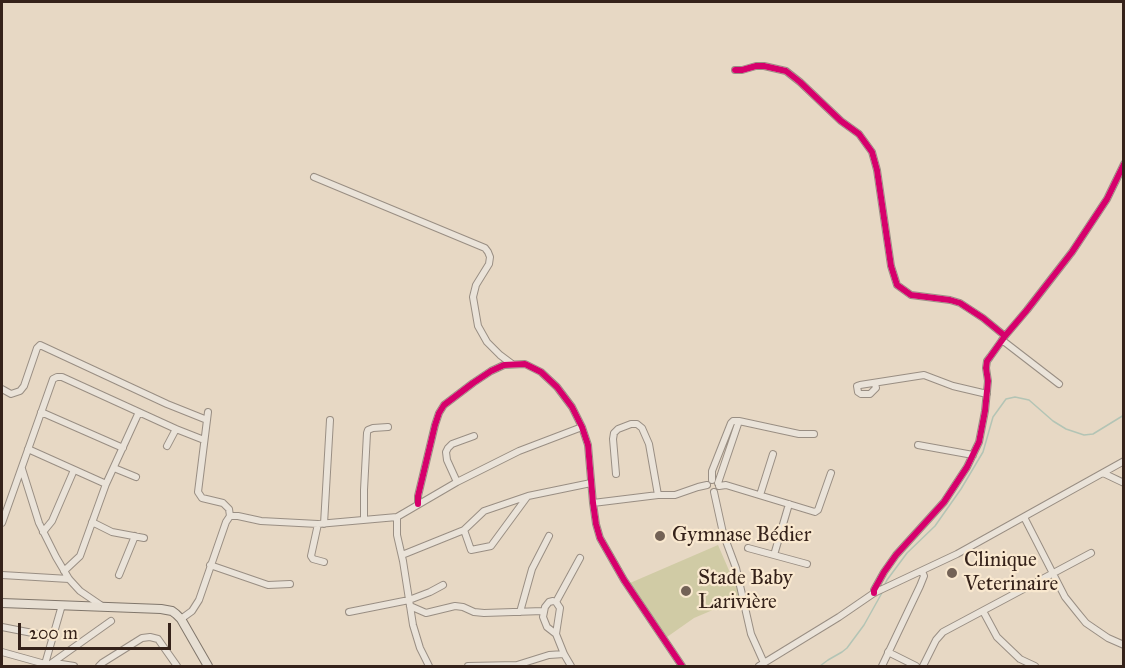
<!DOCTYPE html>
<meta charset="utf-8">
<style>
body{margin:0}
#map{position:relative;width:1125px;height:668px;overflow:hidden;background:#e7d8c4;font-family:"IM FELL Great Primer",serif}
canvas{display:block}
.frame{position:absolute;inset:0;border:3px solid #35221a;pointer-events:none}
.scale{position:absolute;left:18px;top:623px;width:153px;height:27px;box-sizing:border-box;border:3px solid #35221a;border-top:0;padding-left:8px;font-size:18px;line-height:21px;white-space:nowrap;color:#35221a;-webkit-text-stroke:4px #f9e8cf;paint-order:stroke}
</style>
<div id="map">
<canvas width="1125" height="668"></canvas>
<div class="frame"></div>
<div class="scale">200 m</div>
</div>
<script>
const g = document.querySelector('canvas').getContext('2d');
g.lineJoin = 'round';
function paint(path, color) {
  g.fillStyle = color;
  g.fill(path, 'evenodd');
}
function shape(rows) {
  const path = new Path2D();
  for (const r of rows) {
    path.moveTo(r[0], r[1]);
    for (let i = 2; i < r.length; i += 2) path.lineTo(r[i], r[i + 1]);
  }
  return path;
}
function trace(path, color, width, dash) {
  g.strokeStyle = color;
  g.lineWidth = width;
  g.lineCap = dash ? 'butt' : 'round';
  g.setLineDash(dash || []);
  g.stroke(path);
}
function label(font, color, halo, rows, align = 'center') {
  g.font = font + ' "IM FELL Great Primer",serif';
  g.lineWidth = 4.5;
  g.setLineDash([]);
  g.textBaseline = 'middle';
  g.strokeStyle = halo;
  g.fillStyle = color;
  for (const [text, x, y, turn = 0] of rows) {
    g.save();
    g.translate(x, y);
    g.rotate((+turn || 0) * Math.PI / 180);
    g.textAlign = isNaN(turn) ? turn : align;
    if (halo) g.strokeText(text, 0, 0);
    g.fillText(text, 0, 0);
    g.restore();
  }
}
paint(shape([
 [718,545,741,598,694,618,667,637,630,583]
]), '#d0cba5');
trace(shape([
 [884,586,887,580,907,553,935,526,961,489,983,452,993,417,1006,399,1015,397,1029,400,1053,421,1066,429,1084,435,1093,434,1124,415],
 [820,666,828,660,842,652,847,648,864,625,883,591]
]), '#b3c4b5', 1.5);
const minor = shape([
 [735,70,742,70,756,66,764,66,786,71,800,82,841,121,859,134,872,152,877,170,891,266,897,285,911,295,950,300,960,303,983,318,1005,336],
 [314,177,485,248,488,252,490,257,489,264,476,285,473,297,478,326,487,342,500,355,512,364],
 [1002,340,1059,384],
 [875,383,876,388,870,394,861,394,858,392,857,386,860,385,924,375,953,386,987,394],
 [2,389,11,394,20,391,24,386,37,348,40,345,167,404,207,420],
 [41,412,123,448],
 [208,412,198,492,202,498,223,503,229,509,230,516],
 [918,445,973,455],
 [167,446,176,429],
 [28,449,106,484],
 [114,468,136,477],
 [22,469,39,523,56,557,69,579,80,591,102,606],
 [1103,473,1124,483],
 [616,474,613,439,614,433,618,429,631,424,637,424,642,428,649,444,658,495],
 [712,480,712,471,731,423,733,421,739,421,799,434,814,434],
 [457,482,447,460,446,452,448,448,452,444,474,436],
 [718,483,739,421],
 [719,486,726,485,815,512,818,510,831,473],
 [714,492,723,533,736,568,751,634,764,663],
 [760,495,773,454],
 [593,503,658,495,675,495,698,487,707,485],
 [418,504,418,496,435,425,439,413,444,405,473,383,491,371,504,365,525,364,541,372,557,387,572,407,582,427,588,445,593,503,596,524,600,538,624,580,682,666],
 [230,516,238,516,261,521,318,524,397,517,457,482,519,451,582,427],
 [397,517,397,535,403,561,413,625,420,648,429,666],
 [1024,517,1065,597,1077,612,1086,623,1108,638,1124,645],
 [364,519,364,490,367,433,368,430,373,428,388,427],
 [92,522,112,532,144,538],
 [2,523,53,379,57,377,62,377,176,429,204,440],
 [318,524,311,556,313,559,324,562],
 [324,524,330,420],
 [464,530,471,550,491,546,527,497],
 [43,532,52,521,74,470],
 [748,548,807,564],
 [402,555,464,530,484,511,528,496,591,483],
 [774,555,789,504],
 [210,565,268,585,290,584],
 [64,571,80,556,106,484,139,412],
 [2,575,69,579],
 [119,575,135,536],
 [874,593,874,590,884,572,896,555,944,502,967,467,979,442,985,411,988,381,986,368,987,361,990,357,1005,336,1027,310,1072,252,1107,199,1124,164],
 [556,602,580,558],
 [410,606,426,613,455,606,463,607,474,612,484,613,543,611],
 [983,611,997,637,1020,659,1035,666],
 [349,612,409,600,430,592,443,585],
 [520,612,532,569,549,536],
 [181,619,192,611,199,600,226,522,230,516],
 [2,627,53,637],
 [556,634,547,627,543,617,545,607,549,602,553,601,556,602,560,608,556,634,564,654,571,666],
 [2,652,45,664,50,665,55,663,74,666],
 [888,652,916,666],
 [45,664,62,605],
 [49,665,111,621],
 [99,666,102,663,142,638,150,637,158,639,177,666],
 [468,666,517,665,549,655,564,654],
 [759,666,839,617,874,593,957,554,1124,461],
 [882,666,920,586,924,576,922,571],
 [923,666,936,640,943,632,1091,553]
]);
const major = shape([
 [2,603,161,609,172,611,176,614,181,619,208,666]
]);
trace(minor, '#998e83', 8);
trace(major, '#80766b', 10);
trace(minor, '#eae3d9', 6);
trace(major, '#e7dfd3', 8);
trace(shape([
 [735,70,742,70,756,66,764,66,786,71,800,82,841,121,859,134,872,152,877,170,891,266,897,285,911,295,950,300,960,303,983,318,1005,336],
 [418,504,418,496,435,425,439,413,444,405,473,383,491,371,504,365,525,364,541,372,557,387,572,407,582,427,588,445,593,503,596,524,600,538,624,580,682,666],
 [874,593,874,590,884,572,896,555,944,502,967,467,979,442,985,411,988,381,986,368,987,361,990,357,1005,336,1027,310,1072,252,1107,199,1124,164]
]), '#d6006c', 6);
for (const [x, y, r, color] of [
 [660,536,6,"#736256"],
 [952,573,6,"#736256"],
 [686,591,6,"#736256"]
]) {
  const dot = new Path2D();
  dot.arc(x, y, r, 0, 2 * Math.PI);
  g.fillStyle = color;
  g.fill(dot);
  trace(dot, '#f9e8cf', 2);
}
label('21px', '#35221a', '#f9e8cf', [
 ["Gymnase Bédier",672,536],
 ["Clinique",964,561],
 ["Veterinaire",964,585],
 ["Stade Baby",698,579],
 ["Larivière",698,603]
], 'left');
</script>
